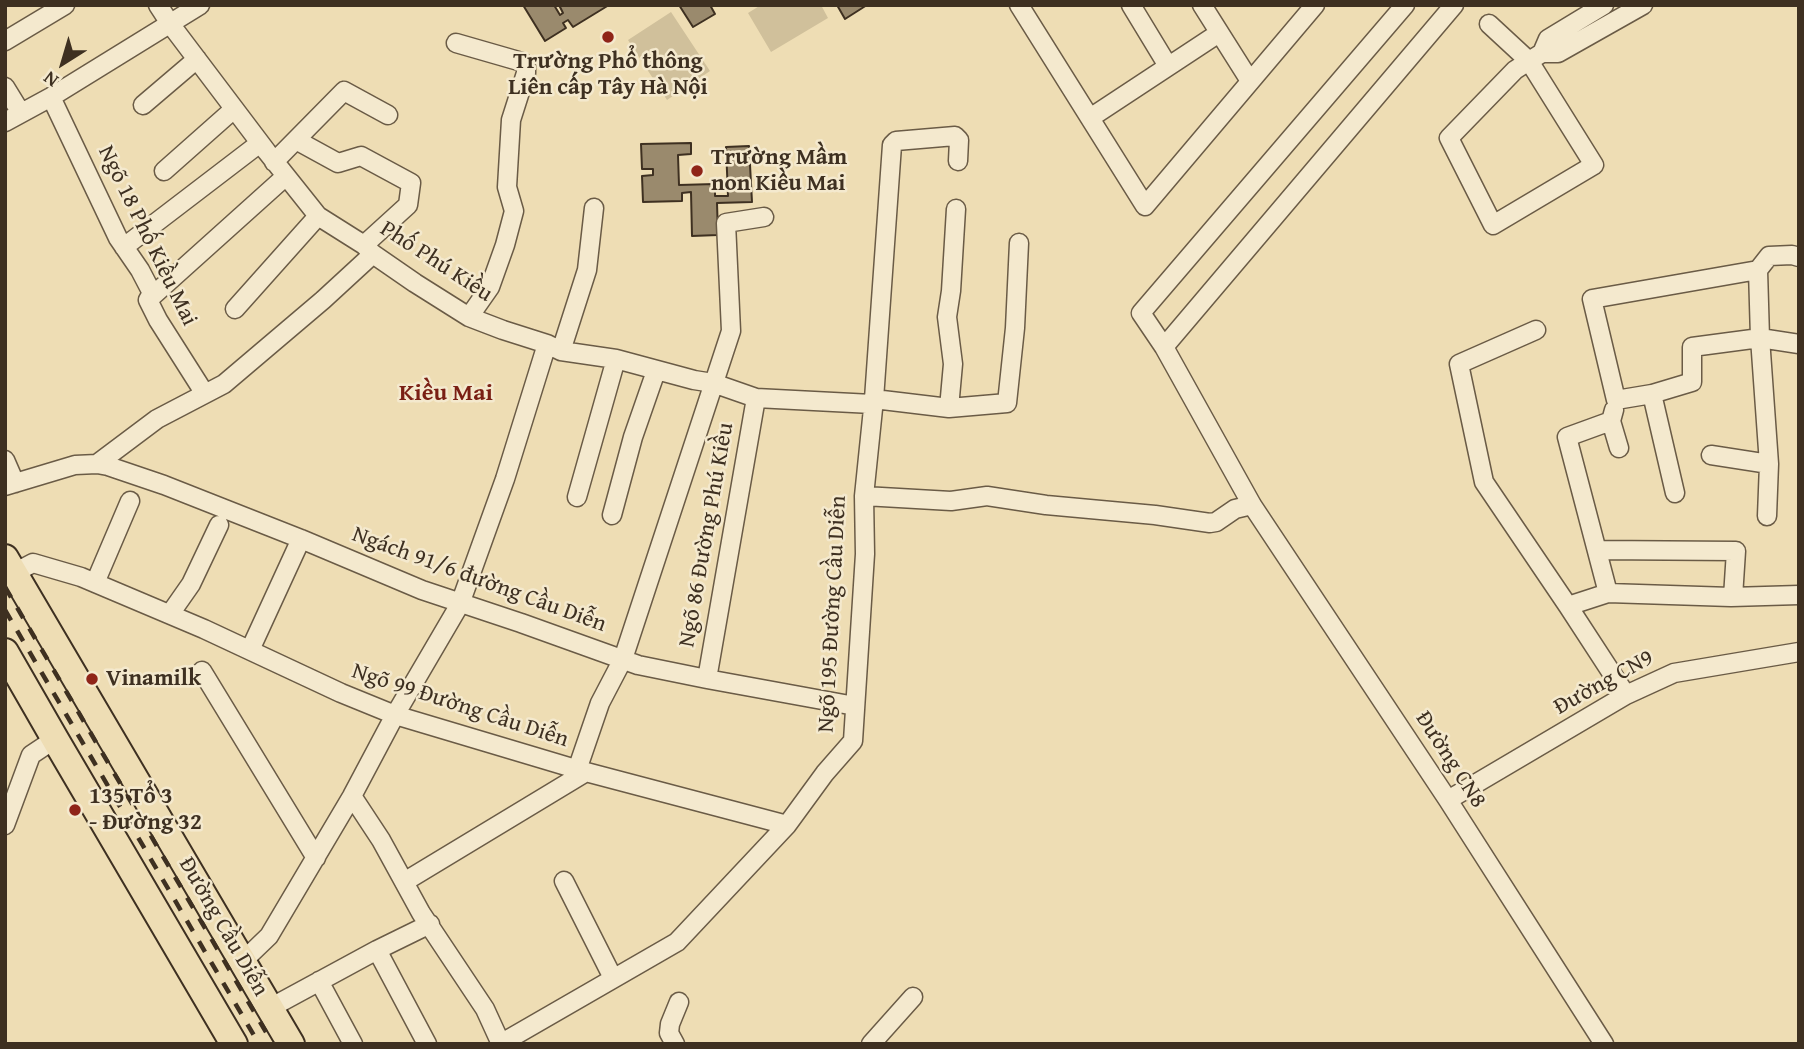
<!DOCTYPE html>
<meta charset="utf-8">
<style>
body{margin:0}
#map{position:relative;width:1804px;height:1049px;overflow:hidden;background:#eeddb4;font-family:"Gentium Book Plus",serif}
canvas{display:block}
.frame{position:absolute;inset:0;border:7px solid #3e3021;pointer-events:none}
.north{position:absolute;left:28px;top:28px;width:70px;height:70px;-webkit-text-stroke:5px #f4e9ce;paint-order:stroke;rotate:217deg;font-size:19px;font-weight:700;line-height:28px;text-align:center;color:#3e3021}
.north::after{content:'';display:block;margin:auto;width:24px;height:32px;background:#3e3021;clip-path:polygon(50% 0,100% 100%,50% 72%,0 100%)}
</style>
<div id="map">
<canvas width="1804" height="1049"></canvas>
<div class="frame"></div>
<div class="north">N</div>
</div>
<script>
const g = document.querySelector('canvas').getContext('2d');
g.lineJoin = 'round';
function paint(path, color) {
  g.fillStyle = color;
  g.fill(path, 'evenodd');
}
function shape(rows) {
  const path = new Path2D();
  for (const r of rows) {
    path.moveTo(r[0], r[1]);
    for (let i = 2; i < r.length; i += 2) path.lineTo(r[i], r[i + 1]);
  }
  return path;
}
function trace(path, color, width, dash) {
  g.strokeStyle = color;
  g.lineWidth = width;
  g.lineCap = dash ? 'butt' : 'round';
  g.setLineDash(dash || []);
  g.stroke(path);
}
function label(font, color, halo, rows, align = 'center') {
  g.font = font + ' "Gentium Book Plus",serif';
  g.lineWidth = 5;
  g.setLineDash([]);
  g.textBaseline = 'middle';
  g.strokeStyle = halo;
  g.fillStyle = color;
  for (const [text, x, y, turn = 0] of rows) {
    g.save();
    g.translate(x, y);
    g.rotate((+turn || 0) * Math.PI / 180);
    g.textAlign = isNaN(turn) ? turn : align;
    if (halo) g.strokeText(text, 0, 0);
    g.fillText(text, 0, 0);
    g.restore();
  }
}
paint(shape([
 [761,5,821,5,828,18,771,52,748,13],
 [671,12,710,71,667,100,628,40]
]), '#d0c09b');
const building = shape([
 [523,5,554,5,560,15,563,13,559,5,609,5,573,27,568,20,563,23,566,28,545,41,523,5],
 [679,5,710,5,715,14,693,27,679,5],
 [837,5,867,5,845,19,837,5],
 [691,143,691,154,678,155,679,185,715,184,715,196,728,196,726,147,749,146,752,202,717,203,718,235,692,236,691,192,682,193,682,201,643,202,642,176,653,175,653,169,642,169,641,144,691,143]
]);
paint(building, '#9a8a6d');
trace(building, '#3e3021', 2);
const minor = shape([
 [158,5,171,25,267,152,318,216,364,245,373,254,415,283,469,317,503,330,547,344,561,351,616,359,694,380,713,383,756,398,872,404],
 [1019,5,1145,206,1315,5],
 [1131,5,1168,66],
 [1202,5,1250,81],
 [1405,5,1141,313,1164,347,1252,505,1448,800,1604,1044],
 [1604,5,1548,39,1542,53,1558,53,1643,5],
 [1489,24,1529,61,1594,165,1493,225,1449,138,1515,70,1529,61,1542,53],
 [5,41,65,5],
 [456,43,522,62,526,66,526,73,511,120,507,187,514,211,505,245,490,287,469,317],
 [5,87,21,113],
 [51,97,118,238,140,270,152,293,148,300,158,320,205,394],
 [143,105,197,59],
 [1090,118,1219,33],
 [5,122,51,97,200,5],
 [296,140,338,163,361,156,411,183,408,205,364,245],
 [274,162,344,91,388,115],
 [164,171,234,109],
 [124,247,260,143],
 [1758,270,1760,338,1799,344],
 [148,300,286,176],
 [235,309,318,216],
 [1536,330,1459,364,1484,482,1568,606,1626,695],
 [1164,347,1454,5],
 [561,351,587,270,594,208],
 [1652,394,1675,493],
 [874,399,949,408,1007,403,1015,328,1019,243],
 [949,408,953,364,947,317,951,291,956,209],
 [1614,410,1611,421,1619,448],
 [1711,455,1769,464],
 [5,460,15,483],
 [97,464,157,419,224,384,323,300,373,254],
 [5,486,75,465,97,464,108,466,164,485,301,539,422,590,521,623,638,665,707,679,855,706],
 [864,496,951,501,987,496,1046,505,1155,515,1210,523,1216,522,1235,509,1252,505],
 [577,497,616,359],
 [612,515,633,437,656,371],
 [1767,516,1769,464,1760,338,1692,347,1692,382,1652,394,1616,400,1592,299,1758,270,1769,256,1792,255,1799,257],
 [1597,550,1736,551,1733,597],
 [14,573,33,563,81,577,204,629,341,693,395,715,586,772,787,825],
 [95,583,130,501],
 [1608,593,1567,437,1611,421],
 [1568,606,1608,593,1731,597,1799,595],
 [170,614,191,584,219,525],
 [250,650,301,539],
 [202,671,316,858],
 [707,679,756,398],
 [577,770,600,703,623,659,731,331,726,223,764,217],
 [352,796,381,840,421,913,485,1009,501,1044],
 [1448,800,1626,695,1674,673,1799,652],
 [5,825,31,755,55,739],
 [564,881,613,978],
 [404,882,586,772],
 [377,950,427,1044],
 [243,961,269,936,352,796,395,715,460,604,505,479,547,344],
 [319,981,353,1044],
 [270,1008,377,950,430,924],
 [500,1044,677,942,787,825,825,773,853,741,865,554,864,496,874,399,892,145,896,141,955,136,959,140,958,161],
 [675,1044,669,1033,670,1024,679,1002],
 [871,1044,913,997]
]);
const highway = shape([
 [5,558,291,1044],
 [5,652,55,739,234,1044]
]);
trace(minor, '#6a5b46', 21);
trace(highway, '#3e3021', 30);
trace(minor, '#f4e9ce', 18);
trace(highway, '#eeddb4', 26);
trace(shape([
 [5,587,273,1044],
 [5,610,259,1044]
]), '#3e3021', 4.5, [12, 12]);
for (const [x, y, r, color] of [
 [608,37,7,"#8f2418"],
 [697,171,7,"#8f2418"],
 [92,679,7,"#8f2418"],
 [75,810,7,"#8f2418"]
]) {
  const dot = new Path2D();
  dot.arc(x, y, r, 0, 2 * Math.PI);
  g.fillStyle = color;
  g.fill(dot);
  trace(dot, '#f4e9ce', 2.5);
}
label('bold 23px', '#3e3021', '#f4e9ce', [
 ["Trường Phổ thông",608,62,"center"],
 ["Liên cấp Tây Hà Nội",608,88,"center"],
 ["Trường Mầm",711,158],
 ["non Kiều Mai",711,184],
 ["Vinamilk",106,679],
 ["135 Tổ 3",89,797],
 ["- Đường 32",89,823]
], 'left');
label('23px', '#3e3021', '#f4e9ce', [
 ["Ngõ 18 Phố Kiều Mai",147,236,64],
 ["Phố Phú Kiều",436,262,33],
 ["Ngõ 86 Đường Phú Kiều",707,535,-80],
 ["Ngách 91/6 đường Cầu Diễn",479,580,20],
 ["Ngõ 195 Đường Cầu Diễn",833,614,-87],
 ["Đường CN9",1604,683,-29],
 ["Ngõ 99 Đường Cầu Diễn",460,706,18],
 ["Đường CN8",1450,760,57],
 ["Đường Cầu Diễn",223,927,60]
]);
label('bold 24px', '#7a1f14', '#f4e9ce', [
 ["Kiều Mai",446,394]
]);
</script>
